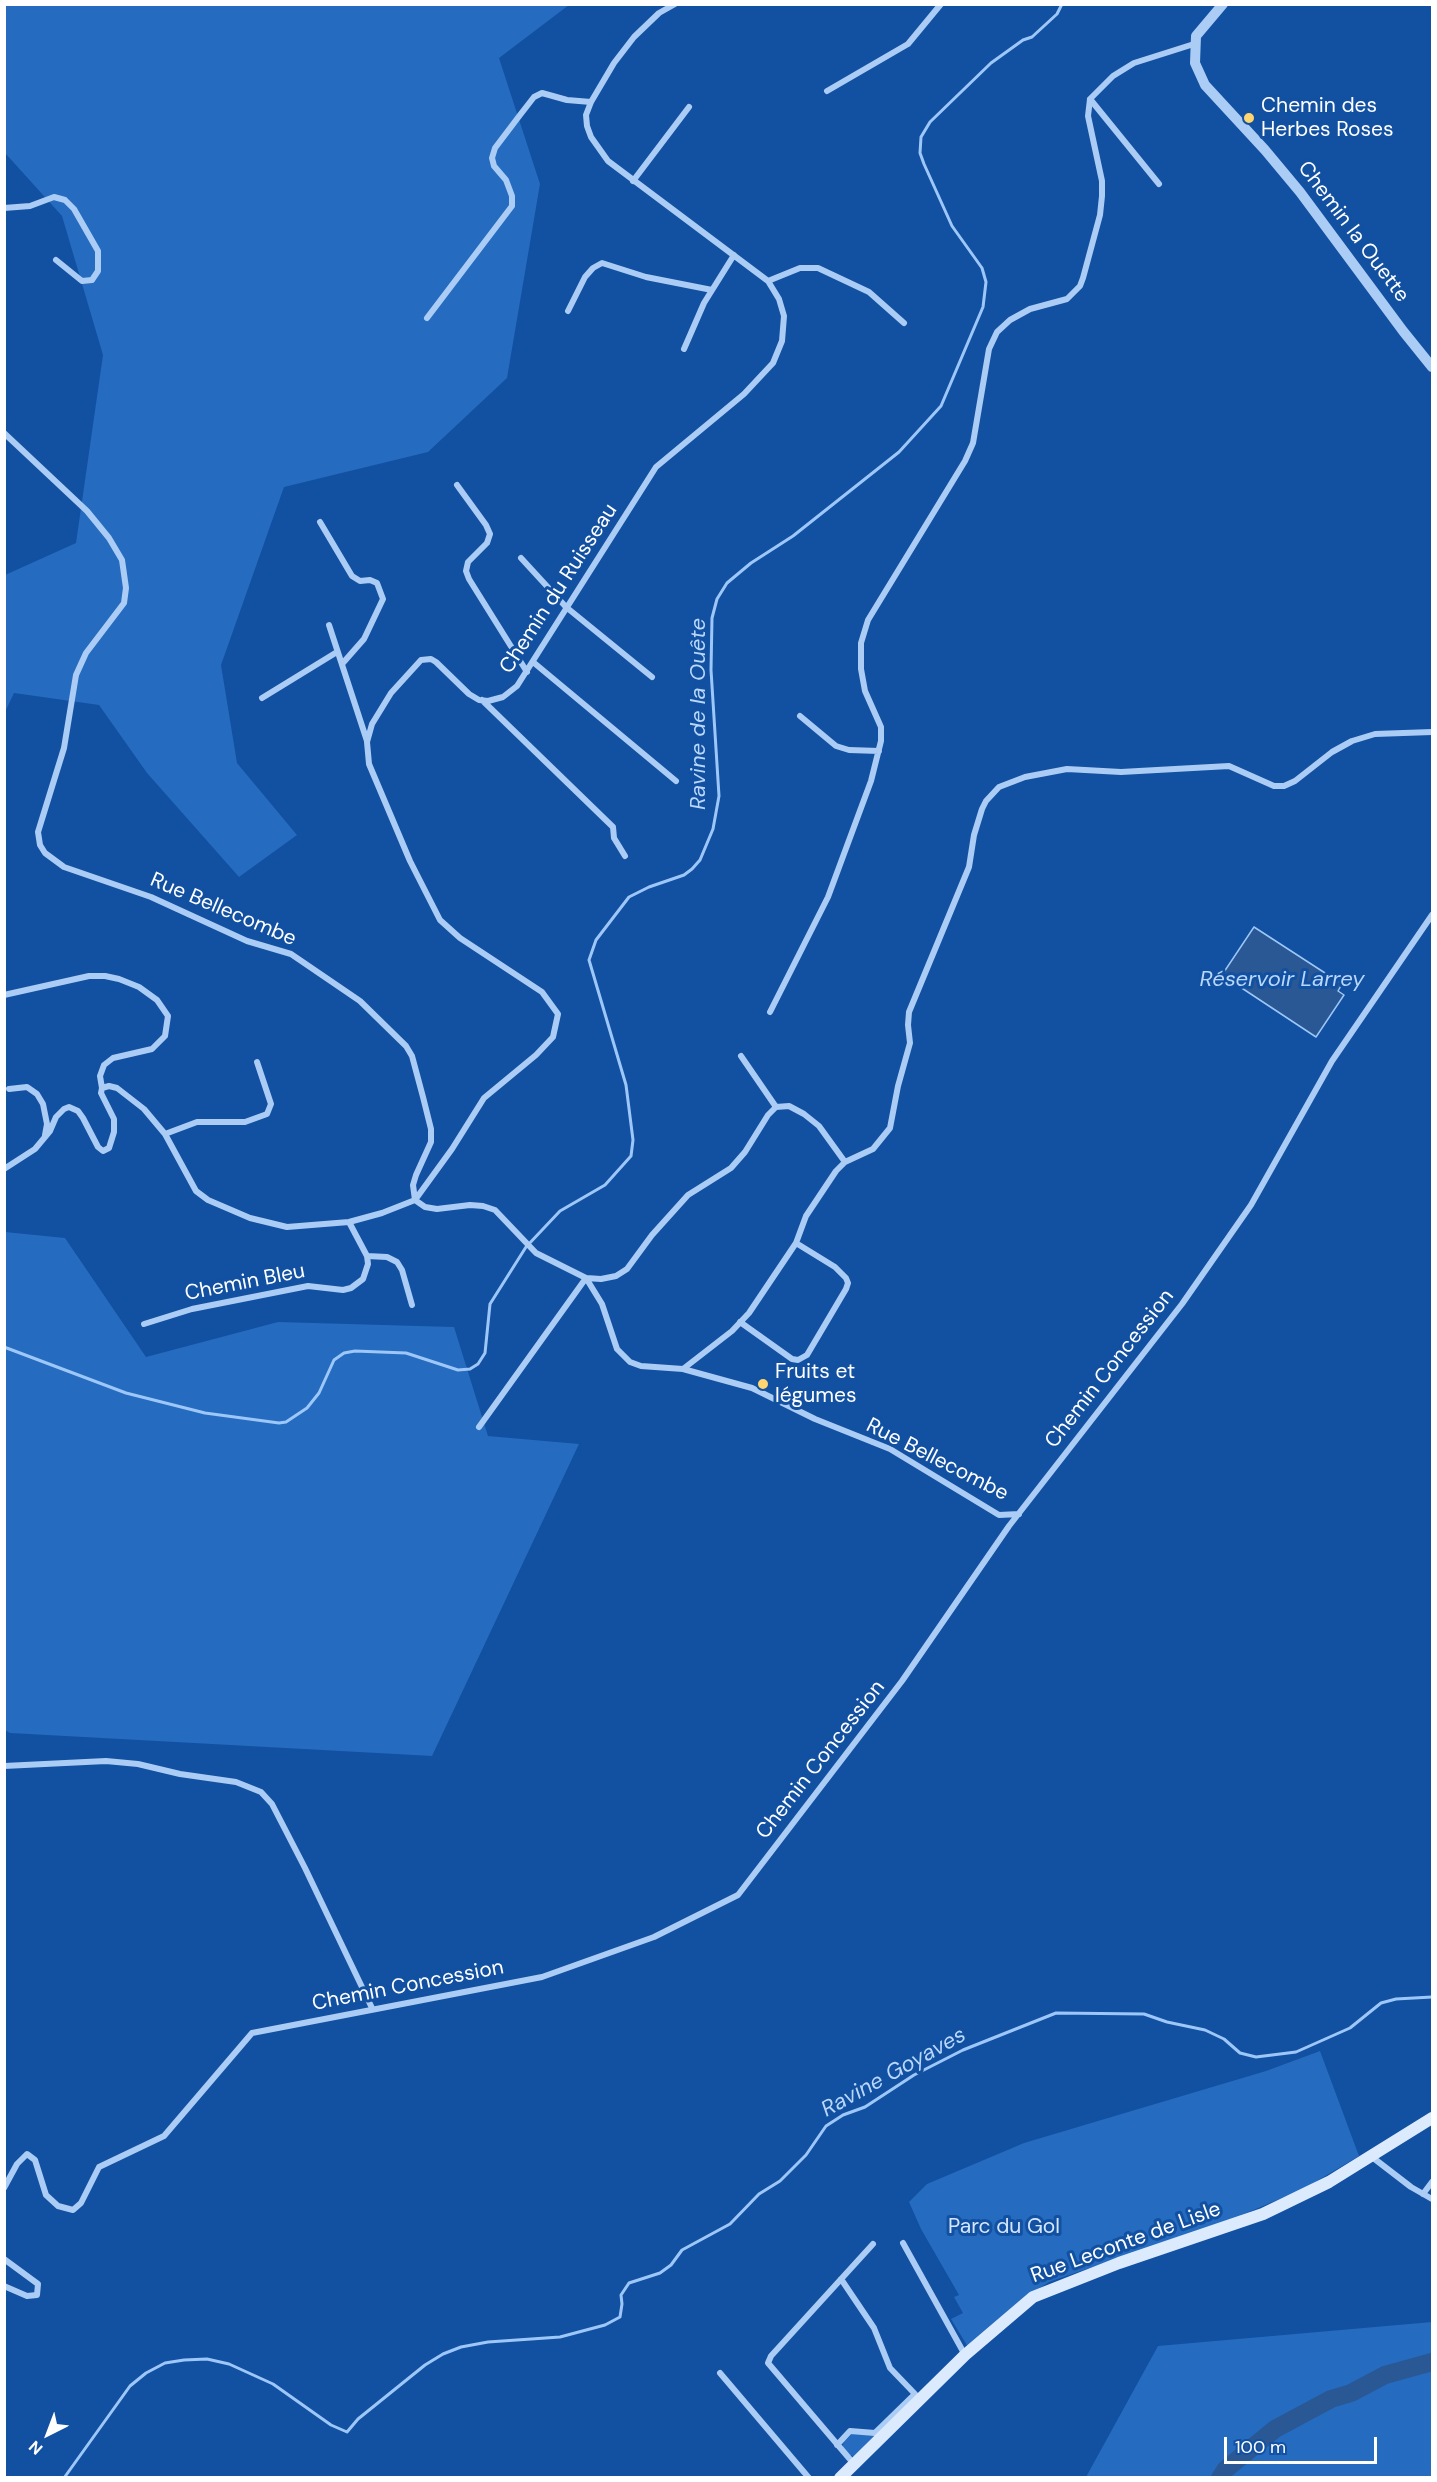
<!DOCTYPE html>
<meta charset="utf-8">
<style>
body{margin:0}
#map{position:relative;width:1437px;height:2482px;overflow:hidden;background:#1250a1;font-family:"DM Sans",sans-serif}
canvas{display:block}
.frame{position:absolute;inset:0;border:6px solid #fff;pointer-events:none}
.north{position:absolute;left:18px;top:2404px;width:60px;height:60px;-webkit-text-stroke:4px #1250a1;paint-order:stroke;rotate:222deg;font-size:16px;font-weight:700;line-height:24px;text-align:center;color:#fff}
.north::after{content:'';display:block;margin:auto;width:21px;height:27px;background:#fff;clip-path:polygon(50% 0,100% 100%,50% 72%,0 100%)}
.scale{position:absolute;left:1224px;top:2437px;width:153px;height:27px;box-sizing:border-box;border:3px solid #fff;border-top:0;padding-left:8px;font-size:18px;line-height:21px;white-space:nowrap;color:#fff;-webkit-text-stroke:4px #1250a1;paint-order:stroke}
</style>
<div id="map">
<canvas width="1437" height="2482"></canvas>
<div class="frame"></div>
<div class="north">N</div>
<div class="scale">100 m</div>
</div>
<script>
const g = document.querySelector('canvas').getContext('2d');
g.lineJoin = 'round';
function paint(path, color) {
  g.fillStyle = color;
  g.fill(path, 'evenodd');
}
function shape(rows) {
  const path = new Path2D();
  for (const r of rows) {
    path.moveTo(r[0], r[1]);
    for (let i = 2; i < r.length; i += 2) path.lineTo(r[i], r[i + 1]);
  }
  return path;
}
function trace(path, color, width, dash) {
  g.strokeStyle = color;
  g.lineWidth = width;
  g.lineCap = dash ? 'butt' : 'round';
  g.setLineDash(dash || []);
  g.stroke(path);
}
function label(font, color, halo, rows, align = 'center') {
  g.font = font + ' "DM Sans",sans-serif';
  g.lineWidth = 6;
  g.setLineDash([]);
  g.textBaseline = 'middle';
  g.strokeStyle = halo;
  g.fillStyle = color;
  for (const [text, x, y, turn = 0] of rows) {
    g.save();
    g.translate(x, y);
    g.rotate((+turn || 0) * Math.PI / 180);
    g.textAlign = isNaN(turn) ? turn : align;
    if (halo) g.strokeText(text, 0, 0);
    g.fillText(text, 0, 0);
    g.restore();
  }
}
paint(shape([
 [5,5,569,5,499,58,540,184,507,378,428,452,284,487,221,665,237,763,297,835,239,877,147,773,99,705,14,693,5,712,5,575,76,543,103,355,62,216,5,153],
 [5,1232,65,1238,146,1357,278,1322,454,1327,488,1436,579,1444,432,1756,10,1733,5,1730],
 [1320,2051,1359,2156,1305,2188,1237,2217,1049,2282,1016,2304,968,2347,951,2319,963,2313,954,2297,959,2295,921,2229,909,2202,927,2184,1024,2143,1266,2071],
 [1432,2322,1432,2477,1086,2477,1158,2346],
 [852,2434,880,2435,857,2458,846,2453,842,2447,844,2442]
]), '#256bbf');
const water = shape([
 [1254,927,1342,984,1338,991,1344,995,1316,1037,1222,975,1254,927]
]);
paint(water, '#2a5894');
trace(water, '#9dc7f8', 1.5);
trace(shape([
 [4,1347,126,1393,205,1413,279,1423,286,1422,307,1408,319,1393,334,1360,344,1353,355,1351,406,1353,458,1370,470,1369,478,1364,485,1353,490,1304,526,1247,560,1211,605,1185,631,1156,633,1140,626,1085,589,960,596,940,629,897,649,887,684,875,692,869,700,860,713,829,719,796,711,670,712,618,717,599,727,583,751,563,793,536,899,452,941,406,983,307,986,282,982,268,952,226,924,164,920,153,921,137,930,122,991,63,1023,40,1032,37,1057,14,1062,4],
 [64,2478,130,2386,146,2373,165,2363,184,2360,207,2359,229,2364,273,2384,331,2425,347,2432,358,2419,425,2365,443,2354,461,2347,488,2342,560,2337,605,2325,620,2317,622,2304,621,2295,629,2283,660,2273,671,2265,682,2250,730,2224,759,2194,780,2181,806,2155,826,2126,843,2115,865,2107,914,2075,963,2050,1056,2013,1144,2014,1167,2022,1205,2030,1224,2039,1240,2053,1256,2057,1296,2052,1350,2028,1381,2003,1396,1999,1432,1997]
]), '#9dc7f8', 3);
trace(shape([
 [1220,2478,1226,2469,1275,2429,1331,2399,1351,2393,1385,2375,1432,2362]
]), '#2a5894', 18);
trace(shape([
 [827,91,908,44,941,4],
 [1090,99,1159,184],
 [633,181,689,107],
 [4,208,30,206,54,197,65,200,74,209,98,251,98,271,92,280,82,281,56,260],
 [768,281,800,268,818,268,869,292,904,323],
 [568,311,585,277,593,268,602,263,646,277,712,290],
 [427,318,512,206,512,196,506,180,494,166,492,158,495,148,520,115,534,97,542,93,567,100,591,102],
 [684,349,704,303,734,255],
 [4,433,87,511,109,538,122,560,126,588,124,603,86,653,76,675,64,748,38,832,40,845,45,853,64,867,151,897,247,941,291,954,360,1001,406,1046,412,1056,423,1097,431,1129,431,1142,416,1175,413,1185,415,1200,425,1207,437,1209,470,1205,483,1206,495,1210,536,1253,586,1278,602,1304,617,1349,630,1362,641,1366,683,1369,752,1388,815,1419,890,1449,999,1515,1019,1514],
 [457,485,486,525,490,534,487,543,468,562,466,571,469,579,527,672],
 [320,522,352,576,360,581,370,580,377,583,383,599,364,639,342,664],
 [521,558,566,607,652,677],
 [329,625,367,741],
 [533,662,676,781],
 [262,698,337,652],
 [482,700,613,827,614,838,625,856],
 [800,716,836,746,849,750,879,751],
 [4,995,89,976,105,976,119,979,139,987,157,1000,168,1016,165,1036,152,1049,113,1058,104,1065,100,1076,102,1088],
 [770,1012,828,897,871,781,881,741,881,727,865,691,861,669,861,643,868,620,965,461,973,443,989,349,997,332,1010,320,1030,309,1067,299,1080,286,1083,278,1100,215,1102,196,1102,181,1088,116,1090,99,1113,76,1134,63,1194,44],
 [741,1056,776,1107],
 [9,1089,27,1087,37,1094,43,1104,47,1124,45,1135],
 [165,1134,197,1122,245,1122,267,1114,271,1104,257,1062],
 [4,1169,35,1149,50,1131,56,1117,64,1109,69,1107,78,1111,83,1118,98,1147,103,1151,109,1148,114,1132,114,1119,101,1093,102,1088,109,1086,117,1088,144,1109,165,1134,196,1191,208,1200,250,1218,287,1227,349,1222,382,1213,415,1200,452,1149,484,1098,536,1055,553,1037,558,1014,542,992,460,938,440,920,410,861,369,764,367,742,372,724,391,693,421,660,431,659,436,662,469,694,479,700,488,701,503,697,517,686,656,467,744,394,773,363,782,341,784,316,779,299,768,281,608,161,591,137,587,126,586,115,591,102,614,63,634,37,659,13,675,4],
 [367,1256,387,1257,397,1262,402,1270,412,1305],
 [740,1322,792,1359,798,1360,807,1355,846,1289,848,1283,846,1278,835,1267,796,1243],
 [144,1324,192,1309,308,1286,343,1290,351,1288,363,1279,368,1264,367,1256,349,1222],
 [683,1369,732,1331,749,1313,796,1243,806,1216,836,1171,845,1162,873,1149,890,1128,898,1086,910,1043,908,1025,909,1012,969,867,974,835,982,809,986,801,999,787,1025,777,1067,769,1121,772,1229,766,1274,786,1284,786,1295,781,1332,752,1352,741,1375,734,1432,732],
 [479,1427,586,1278,601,1279,616,1276,627,1269,652,1235,688,1195,731,1168,745,1152,768,1115,776,1107,789,1106,804,1114,819,1126,845,1162],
 [4,1766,106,1761,138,1764,180,1774,236,1782,261,1792,272,1804,305,1868,372,2008],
 [1372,2157,1411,2187,1432,2199],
 [4,2188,17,2164,27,2154,35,2160,46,2195,58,2206,73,2210,81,2203,99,2167,164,2136,252,2033,542,1977,654,1937,738,1895,902,1681,1009,1526,1182,1304,1251,1205,1332,1061,1432,915],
 [1423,2194,1432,2182],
 [903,2243,965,2355],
 [4,2259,38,2284,37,2295,27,2296,4,2286],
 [720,2373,809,2478],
 [837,2445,850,2431,875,2433,915,2394,890,2368,874,2328,841,2279],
 [854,2464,768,2363,771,2356,873,2244]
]), '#abccf5', 6);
trace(shape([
 [1223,4,1196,36,1195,63,1205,85,1265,150,1300,192,1403,331,1432,367]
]), '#abccf5', 10);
trace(shape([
 [840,2478,965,2355,1033,2297,1119,2263,1263,2214,1329,2182,1432,2118]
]), '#dbeafd', 12);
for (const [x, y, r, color] of [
 [1249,118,6,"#ffd56f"],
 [763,1384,6,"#ffd56f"]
]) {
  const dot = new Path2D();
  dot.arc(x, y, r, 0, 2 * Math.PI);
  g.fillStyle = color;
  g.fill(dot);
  trace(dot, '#1250a1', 2);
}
label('21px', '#fff', '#1250a1', [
 ["Chemin des",1261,106],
 ["Herbes Roses",1261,130],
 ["Fruits et",775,1372],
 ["légumes",775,1396]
], 'left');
label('21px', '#fff', '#1250a1', [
 ["Chemin la Ouette",1353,232,53],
 ["Chemin du Ruisseau",559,589,-57],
 ["Rue Bellecombe",223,910,23],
 ["Chemin Bleu",245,1283,-11],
 ["Chemin Concession",1110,1369,-52],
 ["Rue Bellecombe",937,1460,27],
 ["Chemin Concession",821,1760,-52],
 ["Chemin Concession",408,1986,-11],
 ["Rue Leconte de Lisle",1126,2243,-20]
]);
label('21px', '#d4e7fe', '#1250a1', [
 ["Parc du Gol",1004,2227]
]);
label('italic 22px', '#b8d7fb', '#1250a1', [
 ["Ravine de la Ouête",699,714,-90],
 ["Réservoir Larrey",1282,980],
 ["Ravine Goyaves",894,2073,-29]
]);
</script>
